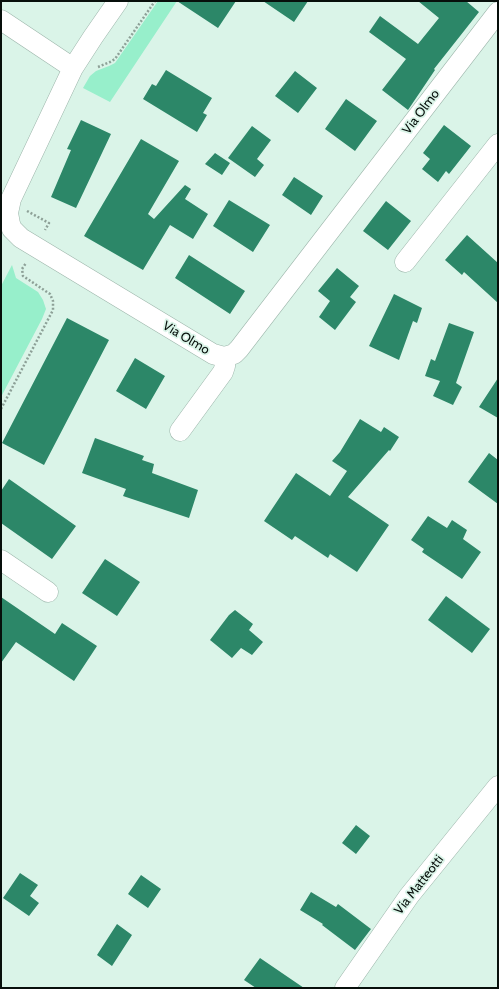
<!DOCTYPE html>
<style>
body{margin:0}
#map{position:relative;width:499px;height:989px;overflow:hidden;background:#daf4e8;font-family:Cabin,sans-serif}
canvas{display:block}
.frame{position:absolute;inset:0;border:2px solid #070f0b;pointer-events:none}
</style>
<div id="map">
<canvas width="499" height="989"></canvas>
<div class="frame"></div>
</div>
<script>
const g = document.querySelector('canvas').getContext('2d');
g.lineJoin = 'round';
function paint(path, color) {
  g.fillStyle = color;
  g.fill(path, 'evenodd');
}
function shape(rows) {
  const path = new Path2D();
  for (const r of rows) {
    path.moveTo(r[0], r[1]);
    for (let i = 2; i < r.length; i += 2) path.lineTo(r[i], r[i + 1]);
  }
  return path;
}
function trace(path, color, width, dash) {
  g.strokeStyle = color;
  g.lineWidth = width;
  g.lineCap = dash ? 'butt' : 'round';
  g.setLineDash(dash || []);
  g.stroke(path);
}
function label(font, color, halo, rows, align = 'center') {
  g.font = font + ' Cabin,sans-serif';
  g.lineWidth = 3.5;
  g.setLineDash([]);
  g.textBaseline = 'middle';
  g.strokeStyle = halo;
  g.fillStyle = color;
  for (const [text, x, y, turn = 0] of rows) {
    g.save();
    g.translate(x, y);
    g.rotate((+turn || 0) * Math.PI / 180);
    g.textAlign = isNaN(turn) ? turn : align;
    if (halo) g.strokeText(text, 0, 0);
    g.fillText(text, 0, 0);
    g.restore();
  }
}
paint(shape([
 [158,1,177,1,110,102,83,88,90,76,96,71,109,66,115,63],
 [12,265,16,278,38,292,43,300,46,309,42,319,1,397,1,286]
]), '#97efcb');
paint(shape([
 [177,1,236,1,218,28],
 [263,1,308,1,294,22],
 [418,1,466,1,479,12,434,69,435,70,408,110,382,90,406,59,369,32,380,16,418,44,439,18],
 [166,70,212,98,203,113,207,115,197,132,143,99,152,84,156,86],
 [295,71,317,88,298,113,275,96],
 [346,99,377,121,355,151,325,129],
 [81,120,111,134,76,208,51,197,71,150,67,149],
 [444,125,471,146,449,174,446,171,438,182,422,169,430,159,423,153],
 [252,126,271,140,257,159,264,165,255,177,228,158],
 [141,139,179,161,148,214,154,219,185,185,191,189,185,199,208,214,193,239,170,225,143,270,84,236],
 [215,153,230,163,222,175,205,164],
 [294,177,323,196,311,215,282,195],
 [229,200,270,225,253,252,213,226],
 [386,201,411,221,388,250,363,231],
 [467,235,498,263,498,303,464,272,462,275,445,260],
 [189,255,245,291,230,314,175,278],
 [337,268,359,286,350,297,356,302,335,330,319,317,330,301,318,291],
 [394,294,422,308,417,323,413,321,399,360,369,346],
 [67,318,109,340,44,465,2,443],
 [449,323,474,332,456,383,462,387,453,405,433,396,440,381,425,376,431,359,435,361],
 [135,358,165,376,146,409,116,391],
 [498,378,498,418,479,407],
 [360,419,381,432,384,427,399,437,390,451,389,450,348,497,389,525,357,572,330,554,328,558,295,536,292,540,264,521,296,473,330,496,347,471,332,461,340,452],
 [95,438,144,456,142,460,154,464,152,473,198,490,189,518,123,496,126,489,82,473],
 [489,453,498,460,498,504,468,482],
 [9,479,76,526,52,559,1,523,1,491],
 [428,516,447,528,452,520,467,530,463,539,481,552,462,579,422,552,424,549,411,540],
 [105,559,140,582,117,616,82,593],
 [446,596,490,629,472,653,428,620],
 [1,597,55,634,62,623,97,646,74,681,16,642,1,663],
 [235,610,253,624,249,630,263,642,252,655,241,648,232,658,210,640,229,615],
 [356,825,370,836,356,854,342,843],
 [20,873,38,885,30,896,39,903,29,916,3,898],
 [141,875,161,889,148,908,128,894],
 [311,892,336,907,338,904,371,929,355,950,322,925,323,924,300,910],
 [117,924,132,935,112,966,97,955],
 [260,958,304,988,256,988,244,980]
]), '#2c8768');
const street = shape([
 [118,1,93,37,73,68,11,199,8,213,10,224,12,229,21,238,213,354,224,357,234,354,239,349,498,12],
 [1,20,73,68],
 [405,262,498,144],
 [180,431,223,372,225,366,226,357],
 [1,560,48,592],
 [345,988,409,896,498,786]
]);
trace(street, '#9cb5aa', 21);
trace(shape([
 [98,67,110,62,115,59,155,1],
 [27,211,49,223,45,230],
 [1,409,53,310,53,301,50,294,23,276,22,269,26,263]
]), '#8da097', 2.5, [2, 2]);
trace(street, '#fff', 20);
label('13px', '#070f0b', '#daf4e8', [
 ["Via Olmo",421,112,-53],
 ["Via Olmo",186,338,31],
 ["Via Matteotti",419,885,-52]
]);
</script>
